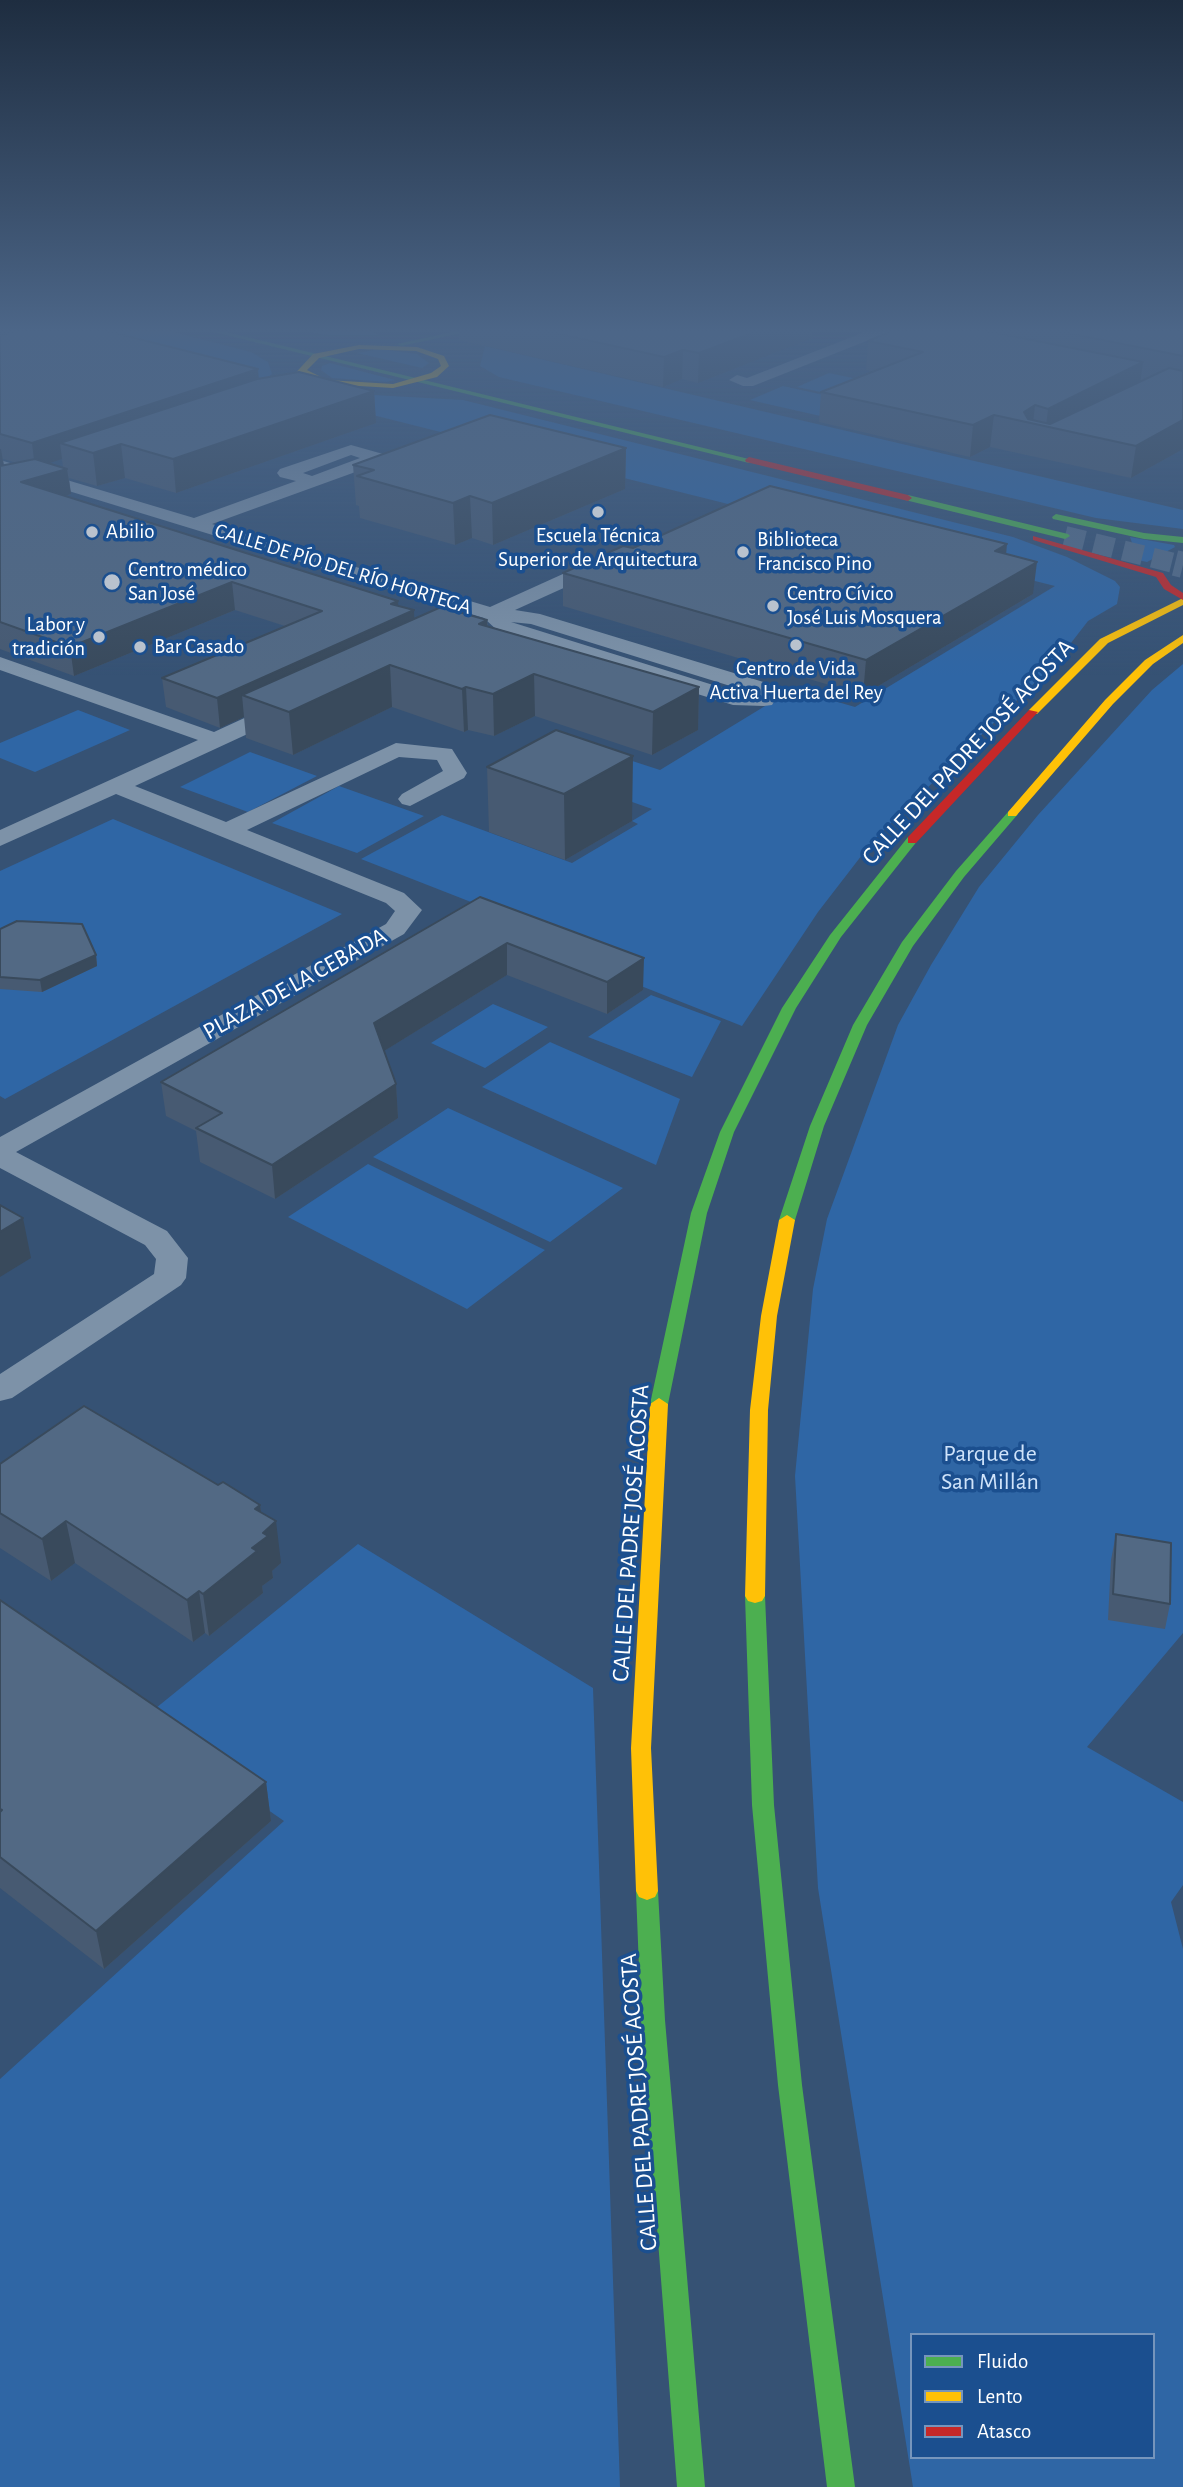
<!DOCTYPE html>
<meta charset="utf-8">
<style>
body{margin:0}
#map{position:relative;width:1183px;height:2487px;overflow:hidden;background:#365274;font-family:"Alegreya Sans",sans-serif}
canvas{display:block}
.legend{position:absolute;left:910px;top:2333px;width:245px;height:126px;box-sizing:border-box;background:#1b4f8f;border:2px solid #7695bc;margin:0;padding:9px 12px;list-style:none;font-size:21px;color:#fff}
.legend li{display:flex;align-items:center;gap:14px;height:35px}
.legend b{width:35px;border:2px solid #7695bc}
</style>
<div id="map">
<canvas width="1183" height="2487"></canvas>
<ul class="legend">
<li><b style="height:9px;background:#4caf50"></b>Fluido</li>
<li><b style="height:9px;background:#ffc107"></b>Lento</li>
<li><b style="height:9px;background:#c62828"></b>Atasco</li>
</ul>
</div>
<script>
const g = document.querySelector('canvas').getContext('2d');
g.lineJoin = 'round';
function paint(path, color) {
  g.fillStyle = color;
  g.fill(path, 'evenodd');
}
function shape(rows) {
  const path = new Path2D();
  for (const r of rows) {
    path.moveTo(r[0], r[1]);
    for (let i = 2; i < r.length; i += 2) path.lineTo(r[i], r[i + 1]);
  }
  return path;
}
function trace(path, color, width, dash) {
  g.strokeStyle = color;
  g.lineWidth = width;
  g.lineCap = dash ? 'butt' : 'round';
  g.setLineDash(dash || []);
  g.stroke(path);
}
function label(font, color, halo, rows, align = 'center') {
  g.font = font + ' "Alegreya Sans",sans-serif';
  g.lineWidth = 7;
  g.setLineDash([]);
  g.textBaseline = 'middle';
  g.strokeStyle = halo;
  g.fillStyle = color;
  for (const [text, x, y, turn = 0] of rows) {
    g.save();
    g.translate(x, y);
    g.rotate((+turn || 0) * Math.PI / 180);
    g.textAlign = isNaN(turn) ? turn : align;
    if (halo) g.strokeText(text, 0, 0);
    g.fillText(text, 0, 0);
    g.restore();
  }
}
paint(shape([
 [35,328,158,328,251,352,268,362,272,374,255,387],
 [281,328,364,328,379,335,328,335],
 [485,346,1183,510,1183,529,1096,518,499,377,480,366],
 [380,349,417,354,429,363,422,368,357,353],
 [330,363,395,380,386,382,332,378,321,370,322,366],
 [829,373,928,394,897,408,797,387],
 [783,386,883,408,851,423,750,400],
 [373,395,463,400,1013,537,1067,557,1115,581,1120,587,1117,604,1088,621,1057,661,872,842,818,912,742,1026,477,921,494,911,361,859,442,815,572,863,638,824,632,821,652,809,533,767,580,744,660,770,793,689,855,707,1055,586,321,402],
 [1130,537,1174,545,1175,547,1147,562,1138,560],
 [1183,664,1183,1633,1087,1747,1183,1802,1183,1885,1171,1902,1183,1949,1183,2487,913,2487,818,1888,795,1476,813,1289,827,1219,898,1025,931,965,979,887,1038,815,1152,690],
 [912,2335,1153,2335,1153,2457,912,2457],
 [78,710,130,730,35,772,0,758,0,743],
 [250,752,317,776,248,812,180,787],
 [339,786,424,816,357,853,272,823],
 [113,819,342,914,5,1099,0,1096,0,871],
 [651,995,721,1021,692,1077,588,1037],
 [493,1004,548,1027,485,1068,431,1043],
 [550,1042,680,1099,656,1165,482,1087],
 [448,1108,623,1188,550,1242,373,1157],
 [368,1164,545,1250,467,1309,288,1217],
 [358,1544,593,1688,620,2487,0,2487,0,2079,284,1821,140,1721]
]), '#2f66a5');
trace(shape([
 [1065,536,1182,565]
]), '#546c89', 20, [20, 10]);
trace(shape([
 [1175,563,1183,565]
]), '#546c89', 26, [26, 13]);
paint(shape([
 [853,328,882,328,933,339,935,342,928,346,879,336,753,386,743,386,729,380,737,375,747,378,862,333,853,328],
 [351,445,383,454,385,458,383,462,212,524,490,607,596,559,610,559,612,563,610,567,515,610,540,614,770,684,778,694,775,700,772,705,764,706,733,705,500,633,484,618,0,470,0,460,194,518,296,481,280,477,277,473,280,469,351,445],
 [351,455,360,458,312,476,303,473,351,455],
 [511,622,531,624,756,694,742,694,511,622],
 [0,657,214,732,277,703,293,703,296,708,293,713,135,786,226,822,396,743,452,749,467,773,464,778,410,806,402,804,398,799,402,794,443,771,437,760,399,757,247,830,404,893,422,910,404,934,16,1152,167,1231,188,1258,186,1278,181,1285,12,1398,0,1401,0,1374,154,1274,156,1259,145,1245,0,1168,0,1137,386,924,395,911,386,903,116,794,0,846,0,830,198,740,0,670,0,657]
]), '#7d92a8');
paint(shape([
 [197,328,210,328,753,460,749,463,197,328],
 [470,328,486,328,401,346,397,344,470,328],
 [908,495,1068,534,1070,536,1065,539,905,500,904,498,908,495],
 [1056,514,1144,533,1183,537,1183,543,1144,539,1053,519,1052,517,1056,514],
 [1012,810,1018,814,964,877,913,946,867,1025,824,1126,795,1220,787,1225,782,1223,779,1220,810,1126,853,1025,902,942,956,871,1008,812,1012,810],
 [912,836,918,840,841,937,796,1008,734,1132,707,1213,668,1404,659,1410,653,1408,650,1404,691,1213,720,1132,782,1008,830,935,908,837,912,836],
 [755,1589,762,1591,765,1596,774,1805,802,2085,855,2487,827,2487,778,2085,752,1805,745,1596,748,1591,755,1589],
 [647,1882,655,1885,658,1891,665,2020,705,2487,677,2487,641,2020,636,1891,639,1885,647,1882]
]), '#4caf50');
paint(shape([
 [359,345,417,347,444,356,449,366,437,377,393,388,326,384,303,374,296,383,264,403,257,401,290,379,313,354,359,345],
 [359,349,416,351,438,359,441,366,431,373,393,384,327,380,307,370,319,358,359,349],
 [1183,598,1183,605,1108,643,1037,714,1029,714,1029,710,1100,639,1183,598],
 [1183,635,1183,643,1153,664,1113,704,1016,816,1008,816,1008,812,1105,700,1145,660,1183,635],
 [787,1215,795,1220,777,1316,768,1410,765,1596,762,1601,755,1603,748,1601,745,1596,750,1410,761,1316,779,1220,787,1215],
 [659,1398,668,1404,651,1748,658,1891,655,1897,647,1900,639,1897,636,1891,631,1748,650,1404,659,1398]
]), '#ffc107');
paint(shape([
 [749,457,908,495,912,498,908,501,746,462,745,460,749,457],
 [1033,536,1163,573,1171,585,1183,593,1183,600,1164,589,1156,577,1033,540,1033,536],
 [1029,710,1038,712,916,843,908,843,908,837,1029,710]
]), '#c62828');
paint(shape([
 [0,328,258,369,258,379,374,391,376,423,176,493,125,478,97,486,69,478,71,494,65,496,398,606,414,619,487,620,488,626,699,687,698,730,652,755,535,716,494,736,468,730,464,732,392,707,293,755,246,738,244,717,220,728,166,707,162,678,285,626,235,610,74,676,0,649],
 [3,459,17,463,4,465],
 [62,459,63,467,49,463],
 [406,328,440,328,422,332],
 [459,328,812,328,812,338,698,383,682,379,663,387,459,340],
 [899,328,1183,328,1183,449,1131,478,990,447,970,457,819,422,821,392,873,372,866,370,868,341],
 [626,448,625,489,493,545,472,538,455,545,360,518,359,506,356,505,353,465],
 [633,548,1006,554,1033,594,863,695,563,606,563,573],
 [556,730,632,821,565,860,489,832,487,767],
 [480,897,643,990,607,1014,507,975,384,1051,396,1084,398,1118,275,1199,200,1162,196,1131,166,1116,161,1082],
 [0,929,96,955,97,966,42,992,0,989],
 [0,1464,218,1485,260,1505,261,1513,281,1563,272,1571,273,1578,262,1586,263,1593,209,1636,205,1633,193,1642,75,1563,51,1581,0,1548],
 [1116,1534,1170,1604,1165,1629,1108,1620,1111,1560],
 [0,1600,266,1782,271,1821,104,1969,0,1888]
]), '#475a72');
paint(shape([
 [0,328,38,328,0,346],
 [422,328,440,328,422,332],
 [765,328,812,328,812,338,698,383,699,353],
 [683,350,682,379,663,387,664,357],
 [1143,362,1139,392,1046,427,1048,409],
 [258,369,260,393,60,443,62,459,35,468,32,443],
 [374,391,376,423,176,493,173,459],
 [1035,405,1033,424,1023,422,1024,412],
 [994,415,990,447,970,457,973,425],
 [1183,420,1183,449,1131,478,1136,446],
 [121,444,125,478,97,486,93,453],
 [626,448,625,489,493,545,492,503],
 [0,449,1,449,5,474,0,476],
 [67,469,71,494,25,508,21,482],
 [470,496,472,538,455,545,453,503],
 [1007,544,1004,577,995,551],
 [1037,562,1033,594,863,695,866,660],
 [232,582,235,610,74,676,70,647],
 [398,601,399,617,414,610,415,639,242,695,244,717,220,728,217,698],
 [487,620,489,662,479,624],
 [390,665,392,707,293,755,289,712],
 [534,674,535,716,494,736,493,694],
 [466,687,468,730,464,732,462,689],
 [699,687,698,730,652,755,653,712],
 [633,756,632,821,565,860,564,794],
 [507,943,507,975,376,1056,374,1023],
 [96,955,97,966,42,992,40,980],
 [644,958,643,990,607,1014,607,982],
 [396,1084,398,1118,275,1199,272,1165],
 [23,1218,31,1258,0,1277,0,1232],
 [260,1505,264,1532,276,1521,281,1563,272,1571,273,1578,262,1586,263,1593,209,1636,203,1594,252,1548,255,1509],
 [66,1521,75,1563,51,1581,42,1539],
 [199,1591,205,1633,193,1642,187,1600],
 [266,1782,271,1821,104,1969,96,1931]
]), '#394a5c');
const building = shape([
 [27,328,95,328,258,369,32,443,0,434,0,336,27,328],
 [532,328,765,328,699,353,683,350,664,357,532,328],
 [899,328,971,328,1143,362,1048,409,1035,405,1024,412,1028,419,1050,424,1169,368,1183,371,1183,420,1136,446,994,415,973,425,821,392,923,352,868,341,899,328],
 [1042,328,1183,328,1183,356,1042,328],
 [299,372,374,391,173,459,121,444,93,453,60,443,257,379,299,372],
 [490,415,626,448,492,503,470,496,453,503,357,476,374,470,353,465,490,415],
 [35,459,67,469,21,482,398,601,391,604,414,610,217,698,162,678,322,611,232,582,70,647,0,622,0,466,35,459],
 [770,486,1007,544,995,551,1037,562,866,660,563,573,623,546,633,548,770,486],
 [441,607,487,620,479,624,699,687,653,712,534,674,493,694,466,687,462,689,390,665,289,712,242,695,441,607],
 [556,730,633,756,564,794,487,767,556,730],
 [480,897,644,958,607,982,507,943,374,1023,396,1084,272,1165,196,1128,222,1113,161,1082,480,897],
 [17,921,82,924,96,955,40,980,0,977,0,929,17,921],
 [0,1205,23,1218,0,1232,0,1205],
 [84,1406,218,1485,223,1482,260,1505,255,1509,276,1521,263,1533,268,1536,252,1548,257,1551,203,1594,199,1591,187,1600,66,1521,42,1539,0,1513,0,1464,84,1406],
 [1116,1534,1171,1543,1170,1604,1113,1594,1116,1534],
 [0,1600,266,1782,96,1931,0,1857,0,1812,2,1810,0,1809,0,1600]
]);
paint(building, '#526984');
trace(building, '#394a5c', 2);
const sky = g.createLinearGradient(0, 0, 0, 676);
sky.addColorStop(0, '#1e2d40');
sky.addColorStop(0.49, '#4c6688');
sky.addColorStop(1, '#4c668800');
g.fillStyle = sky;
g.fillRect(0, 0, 1183, 676);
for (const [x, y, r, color] of [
 [598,512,7,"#b9c2ce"],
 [92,532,7,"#b9c2ce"],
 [743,552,7,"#b9c2ce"],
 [112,582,9,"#b9c2ce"],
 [773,606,7,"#b9c2ce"],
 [99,637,7,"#b9c2ce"],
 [796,645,7,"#b9c2ce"],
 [140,647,7,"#b9c2ce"]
]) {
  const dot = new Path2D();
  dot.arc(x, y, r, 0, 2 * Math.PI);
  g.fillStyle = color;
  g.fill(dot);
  trace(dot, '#1b4f8f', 2.5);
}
label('21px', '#fff', '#1b4f8f', [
 ["Abilio",106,532],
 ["Escuela Técnica",598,536,"center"],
 ["Superior de Arquitectura",598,560,"center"],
 ["Biblioteca",757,540],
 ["Francisco Pino",757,564],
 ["Centro médico",128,570],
 ["San José",128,594],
 ["Centro Cívico",787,594],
 ["José Luis Mosquera",787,618],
 ["Labor y",85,625,"right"],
 ["tradición",85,649,"right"],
 ["Bar Casado",154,647],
 ["Centro de Vida",796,669,"center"],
 ["Activa Huerta del Rey",796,693,"center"]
], 'left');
label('21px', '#fff', '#1b4f8f', [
 ["CALLE DE PÍO DEL RÍO HORTEGA",343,569,17]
]);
label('24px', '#fff', '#1b4f8f', [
 ["CALLE DEL PADRE JOSÉ ACOSTA",968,752,-47],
 ["PLAZA DE LA CEBADA",295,984,-29],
 ["CALLE DEL PADRE JOSÉ ACOSTA",631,1533,-86],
 ["CALLE DEL PADRE JOSÉ ACOSTA",639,2102,-94]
]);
label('24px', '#cfe3fa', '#1b4f8f', [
 ["Parque de",990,1454],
 ["San Millán",990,1482]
]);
</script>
